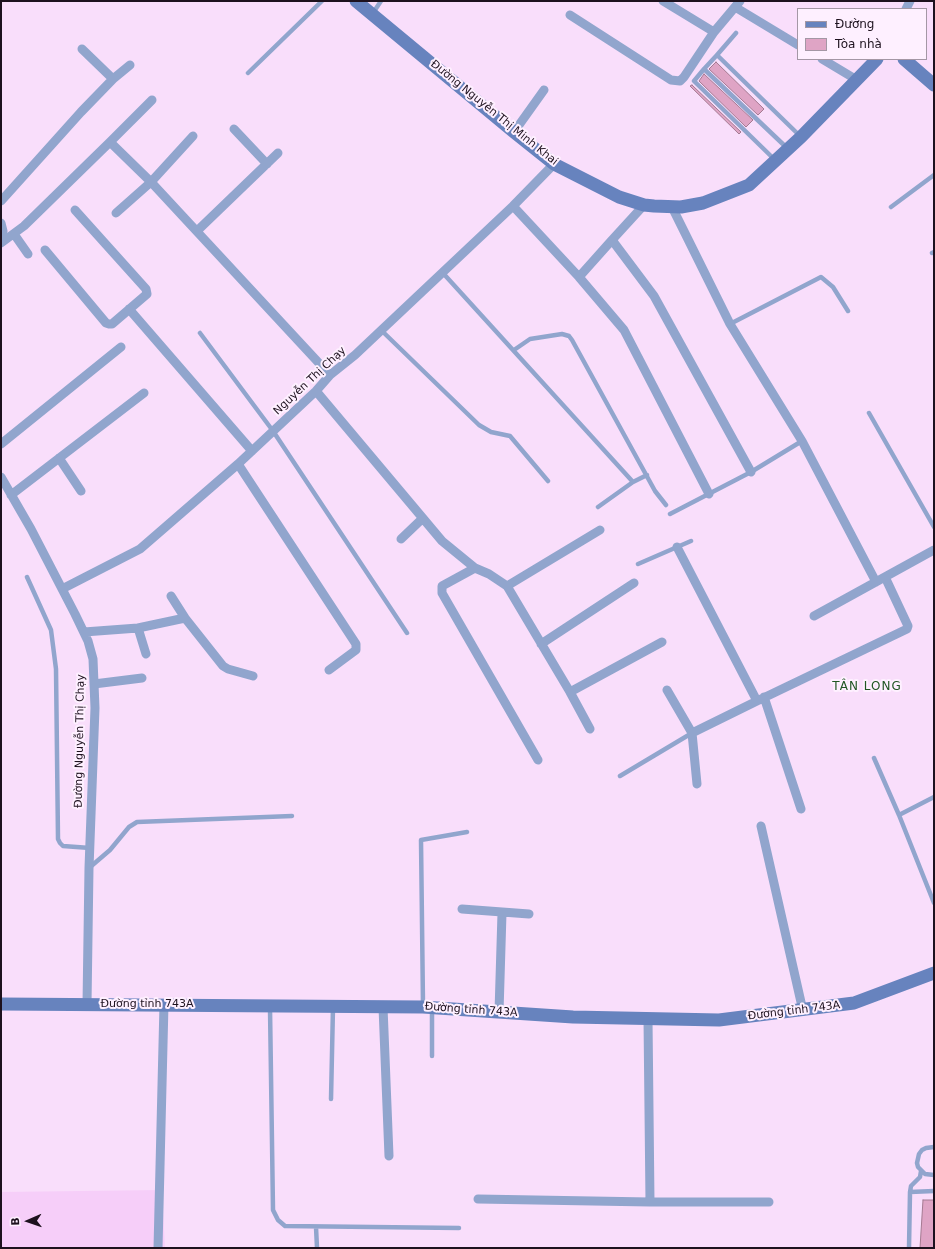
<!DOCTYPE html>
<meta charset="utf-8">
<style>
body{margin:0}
#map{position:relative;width:935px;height:1249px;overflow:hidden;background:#f9defb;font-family:"DejaVu Sans",sans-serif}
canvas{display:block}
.frame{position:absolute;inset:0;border:2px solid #1d111e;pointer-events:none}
.legend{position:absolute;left:797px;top:8px;width:130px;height:52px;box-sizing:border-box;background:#fef0ff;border:1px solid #a497a5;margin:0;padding:5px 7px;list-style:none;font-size:12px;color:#1d111e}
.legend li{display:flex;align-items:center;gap:8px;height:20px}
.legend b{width:20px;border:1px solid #a497a5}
.north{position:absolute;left:8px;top:1201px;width:40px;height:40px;-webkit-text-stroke:3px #fef0ff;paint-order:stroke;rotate:268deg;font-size:11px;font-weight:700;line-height:16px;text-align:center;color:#1d111e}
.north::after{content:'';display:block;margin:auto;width:14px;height:18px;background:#1d111e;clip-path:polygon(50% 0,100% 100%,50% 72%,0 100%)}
</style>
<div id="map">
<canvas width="935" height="1249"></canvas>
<div class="frame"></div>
<ul class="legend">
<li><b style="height:5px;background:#6783be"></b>Đường</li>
<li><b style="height:11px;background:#dfa4c5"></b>Tòa nhà</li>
</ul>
<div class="north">B</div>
</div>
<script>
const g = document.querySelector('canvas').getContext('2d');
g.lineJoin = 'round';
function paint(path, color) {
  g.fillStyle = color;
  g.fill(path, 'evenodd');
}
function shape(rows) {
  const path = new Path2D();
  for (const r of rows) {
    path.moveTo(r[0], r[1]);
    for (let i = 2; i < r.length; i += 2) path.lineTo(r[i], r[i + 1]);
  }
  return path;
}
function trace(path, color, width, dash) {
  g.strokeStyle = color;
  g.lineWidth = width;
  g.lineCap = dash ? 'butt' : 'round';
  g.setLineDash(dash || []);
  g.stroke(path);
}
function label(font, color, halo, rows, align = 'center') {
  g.font = font + ' "DejaVu Sans",sans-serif';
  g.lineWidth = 4;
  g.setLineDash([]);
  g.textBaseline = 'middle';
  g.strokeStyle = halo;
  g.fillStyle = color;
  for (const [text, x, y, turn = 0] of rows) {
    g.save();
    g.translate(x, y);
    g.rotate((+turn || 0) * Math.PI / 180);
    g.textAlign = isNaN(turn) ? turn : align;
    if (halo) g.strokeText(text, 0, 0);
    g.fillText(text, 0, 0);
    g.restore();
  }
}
paint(shape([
 [162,1190,165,1248,1,1248,1,1192]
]), '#f6cef9');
const building = shape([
 [716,62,764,109,758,115,709,69,716,62],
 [704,74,753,120,746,127,699,81,704,74],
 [692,85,741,132,739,134,690,86,692,85],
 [923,1200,934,1200,934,1248,920,1248,923,1200]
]);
paint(building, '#dfa4c5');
trace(building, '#a47a91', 1);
trace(shape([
 [373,13,381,1],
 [736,33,717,55,800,136],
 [704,69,717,55],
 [248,73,322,1],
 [774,159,694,81,704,69,787,148],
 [891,207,934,175],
 [932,253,934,252],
 [442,272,633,482,598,507],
 [730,324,821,277,833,287,848,311],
 [381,330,479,425,491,432,510,436,548,481],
 [200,333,273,431,407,633],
 [514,350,530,339,562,334,569,336,572,340,655,491,666,505],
 [869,413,934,527],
 [633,482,647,475],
 [670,514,751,472,802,441],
 [638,564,691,541],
 [27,577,51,630,56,669,58,839,60,843,63,846,90,848],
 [874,758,899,815],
 [620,776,692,733],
 [934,797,899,815,934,903],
 [89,868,110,850,129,827,137,822,292,816],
 [423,1005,421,840,467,832],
 [270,1008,273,1210,278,1220,285,1226,459,1228],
 [432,1056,432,1009],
 [331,1099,333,1007],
 [934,1147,926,1148,922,1150,919,1154,917,1163,918,1167,925,1174,934,1175],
 [910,1192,911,1186,920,1177,921,1171],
 [316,1227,317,1248],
 [909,1248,910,1192,934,1191]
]), '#91a5cd', 4.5);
trace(shape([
 [663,1,714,32],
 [735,7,798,45],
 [906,9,910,1],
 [570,15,671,80,680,81,684,77,714,32,740,1],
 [82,49,113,79],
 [822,59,857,80],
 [234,129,267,164],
 [514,132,544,90],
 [110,142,151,182,330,375],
 [1,201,81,112,113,79,130,65],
 [644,205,612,240,654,296,751,472],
 [513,206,579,277],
 [672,207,730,324,802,441,876,582],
 [116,213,151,182,193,136],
 [1,223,3,231,1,240],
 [197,231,278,153],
 [14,234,28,254],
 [612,240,579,277,624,330,709,494],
 [1,243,24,226,110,142,152,100],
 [45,250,106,323,109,324,112,324,147,294,146,289,75,210],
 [129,309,252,451],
 [316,391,442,541,475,568,489,574,507,586,570,692,662,642],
 [1,444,121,347],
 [59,458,81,491],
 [238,464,356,644,356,650,329,670],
 [1,477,31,529,75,614,88,641,93,659,95,708,89,868,87,1004],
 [11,495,144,393],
 [401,539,423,518],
 [677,547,757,701,907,629,908,626,885,577],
 [475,568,442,586,442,593,538,760],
 [507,586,600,530],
 [62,589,140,549,170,523,238,464,316,391,330,375,355,355,513,206,554,164],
 [171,596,185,618],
 [814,616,934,550],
 [138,628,185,618,223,666,228,669,253,676],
 [84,632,138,628,146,654],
 [541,644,634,583],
 [94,684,142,678],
 [667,690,692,733],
 [570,692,590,729],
 [764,697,801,809],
 [697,784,692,733,757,701],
 [761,826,803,1011],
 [462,909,529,914],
 [383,1007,389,1156],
 [499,1012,502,913],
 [478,1199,650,1202,648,1019],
 [650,1202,769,1202],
 [158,1248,164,1004]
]), '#91a5cd', 9);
trace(shape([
 [356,1,514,132,554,164,619,197,644,205,654,206,681,207,703,203,749,185,801,137,877,59],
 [904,59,934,85],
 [1,1004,423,1007,573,1017,719,1020,854,1003,934,973]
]), '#6783be', 13);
label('11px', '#1d111e', '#fef0ff', [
 ["Đường Nguyễn Thị Minh Khai",494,113,39],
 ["Nguyễn Thị Chạy",310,381,-43],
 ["Đường Nguyễn Thị Chạy",80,741,-89],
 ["Đường tỉnh 743A",147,1004],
 ["Đường tỉnh 743A",471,1010,4],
 ["Đường tỉnh 743A",794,1011,-7]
]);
g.letterSpacing = '1px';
label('12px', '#205623', '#fef0ff', [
 ["TÂN LONG",867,687]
]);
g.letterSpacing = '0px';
</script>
